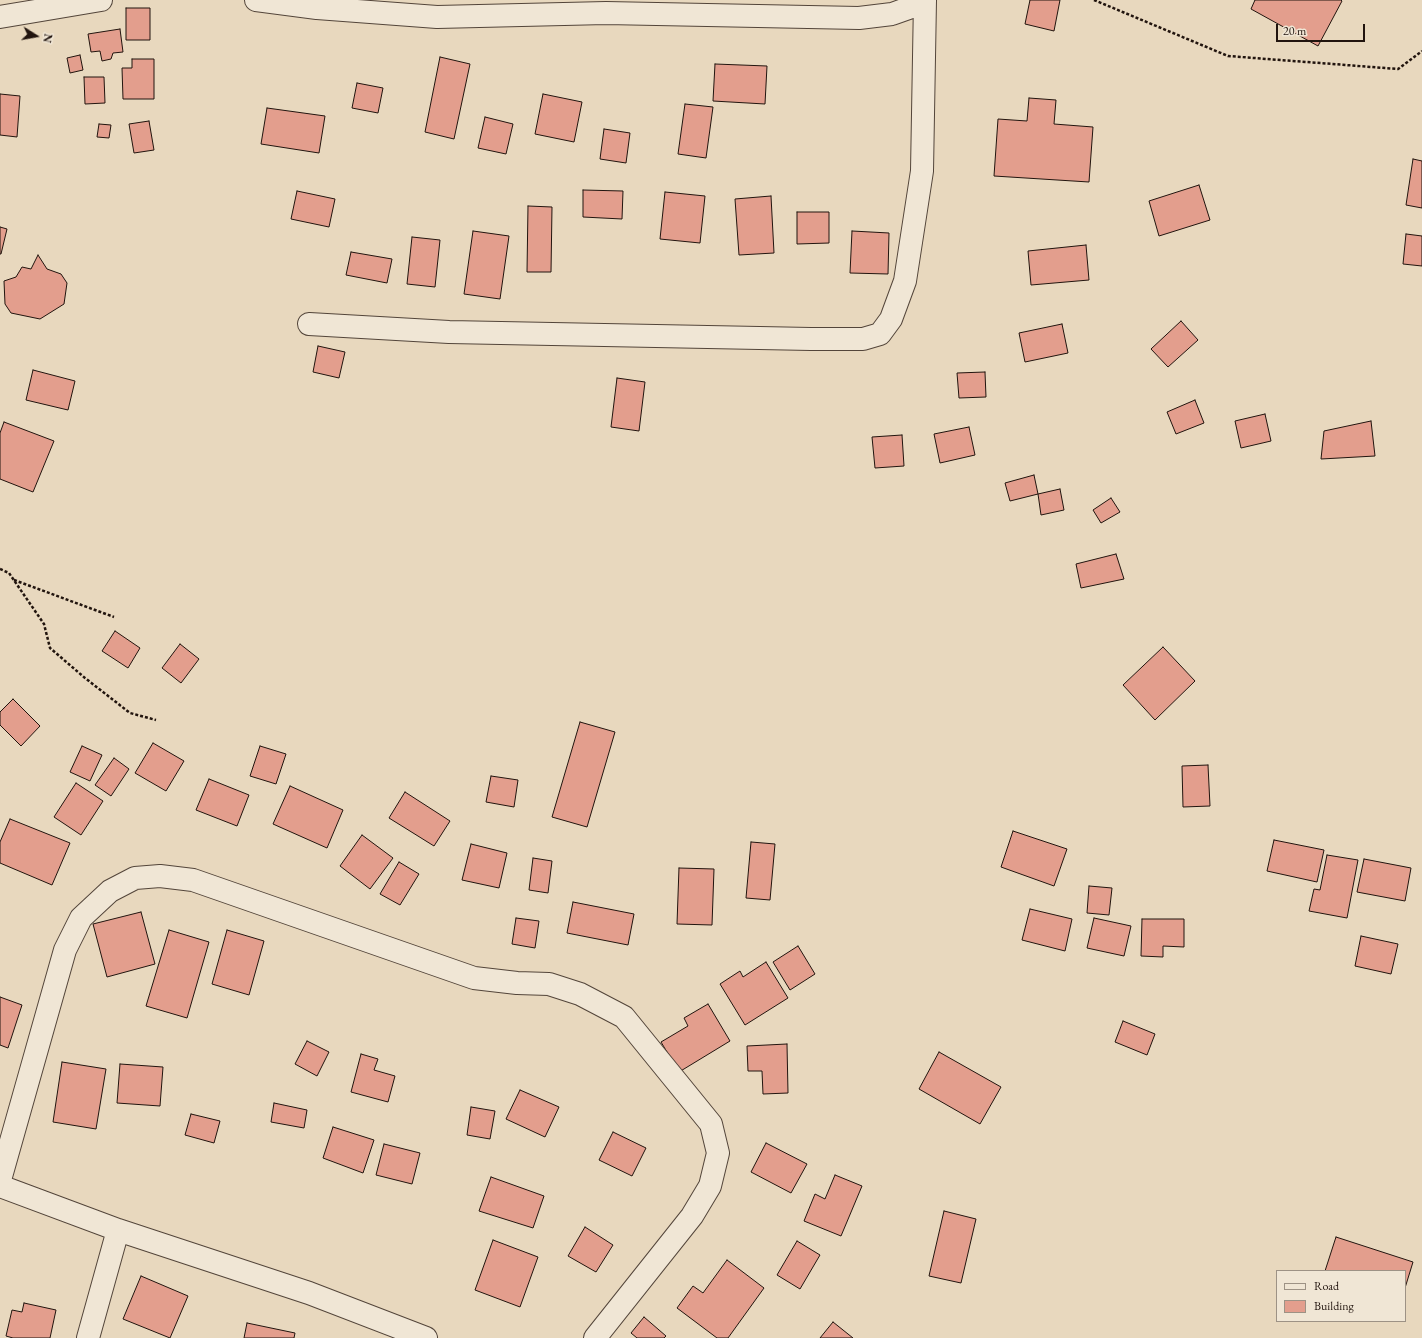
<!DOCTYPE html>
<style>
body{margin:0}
#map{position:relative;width:1422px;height:1338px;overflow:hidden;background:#e8d8be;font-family:"EB Garamond",serif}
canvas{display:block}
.legend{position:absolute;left:1276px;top:1270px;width:130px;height:52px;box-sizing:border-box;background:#f0e6d5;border:1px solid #9d9285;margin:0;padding:5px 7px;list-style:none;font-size:12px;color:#21140e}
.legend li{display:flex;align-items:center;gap:8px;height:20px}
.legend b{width:20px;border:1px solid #9d9285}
.north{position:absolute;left:16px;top:16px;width:40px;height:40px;-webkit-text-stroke:3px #f0e6d5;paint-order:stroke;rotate:101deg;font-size:11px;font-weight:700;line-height:16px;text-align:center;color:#21140e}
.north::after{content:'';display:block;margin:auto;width:14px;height:18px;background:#21140e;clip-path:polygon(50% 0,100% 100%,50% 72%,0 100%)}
.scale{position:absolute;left:1276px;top:24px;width:89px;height:18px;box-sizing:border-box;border:2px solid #21140e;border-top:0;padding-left:5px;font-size:12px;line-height:14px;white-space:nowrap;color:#21140e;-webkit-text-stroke:3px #f0e6d5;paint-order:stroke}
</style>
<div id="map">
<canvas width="1422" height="1338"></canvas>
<ul class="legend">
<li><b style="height:5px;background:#f0e6d5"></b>Road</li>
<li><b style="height:11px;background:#e39e8d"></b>Building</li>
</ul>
<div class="north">N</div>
<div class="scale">20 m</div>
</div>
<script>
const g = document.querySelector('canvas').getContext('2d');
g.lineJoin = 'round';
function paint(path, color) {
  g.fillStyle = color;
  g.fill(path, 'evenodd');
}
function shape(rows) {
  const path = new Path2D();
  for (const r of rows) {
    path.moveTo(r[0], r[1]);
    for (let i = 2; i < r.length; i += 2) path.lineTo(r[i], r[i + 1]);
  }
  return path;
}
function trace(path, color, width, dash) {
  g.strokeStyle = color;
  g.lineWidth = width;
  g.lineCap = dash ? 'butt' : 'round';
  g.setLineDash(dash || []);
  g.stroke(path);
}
const building = shape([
 [1030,0,1060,0,1054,31,1025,24,1030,0],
 [1255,0,1341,0,1342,1,1318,46,1251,9,1255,0],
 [126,8,150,8,150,40,126,40,126,8],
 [120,29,123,52,113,53,111,59,102,61,100,51,91,52,88,34,120,29],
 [80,55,83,70,70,73,67,58,80,55],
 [440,57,470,64,454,139,425,132,440,57],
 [132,59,154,59,154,99,123,99,122,68,132,68,132,59],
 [715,64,767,66,765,104,713,101,715,64],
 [84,77,104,77,105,103,85,104,84,77],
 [357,83,383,88,378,113,352,108,357,83],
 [0,94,20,96,17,137,0,135,0,94],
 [543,94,582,102,574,142,535,134,543,94],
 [1029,98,1056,100,1054,124,1093,127,1089,182,994,176,998,119,1027,121,1029,98],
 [685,104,713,107,706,158,678,154,685,104],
 [267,108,325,116,319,153,261,144,267,108],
 [485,117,513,124,506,154,478,148,485,117],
 [149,121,154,150,134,153,129,124,149,121],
 [99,124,111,125,109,138,97,137,99,124],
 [604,129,630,133,626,163,600,159,604,129],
 [1413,159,1422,161,1422,208,1406,205,1413,159],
 [1199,185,1210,220,1159,236,1149,201,1199,185],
 [583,190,623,191,622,219,583,217,583,190],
 [297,191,335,199,329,227,291,219,297,191],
 [665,192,705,196,700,243,660,239,665,192],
 [771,196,774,253,739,255,735,199,771,196],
 [528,206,552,207,551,272,527,272,528,206],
 [797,212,829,212,829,243,797,244,797,212],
 [0,227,7,229,1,254,0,254,0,227],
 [473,231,509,236,500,299,464,294,473,231],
 [852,231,889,233,888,274,850,273,852,231],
 [1406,234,1422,236,1422,266,1403,264,1406,234],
 [412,237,440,240,435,287,407,284,412,237],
 [1086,245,1089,280,1031,285,1028,251,1086,245],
 [351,252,392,259,387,283,346,275,351,252],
 [38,255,47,269,61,274,67,283,64,304,40,319,11,313,5,304,4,281,16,277,22,267,31,269,38,255],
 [1181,321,1198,340,1168,367,1151,349,1181,321],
 [1062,324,1068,353,1025,362,1019,333,1062,324],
 [318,346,345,352,339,378,313,372,318,346],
 [33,370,75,381,68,410,26,400,33,370],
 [985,372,986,397,959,398,957,373,985,372],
 [617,378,645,382,639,431,611,427,617,378],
 [1195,400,1204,423,1176,434,1167,412,1195,400],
 [1265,414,1271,441,1241,448,1235,421,1265,414],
 [1371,421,1375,456,1321,459,1324,431,1371,421],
 [4,422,54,441,33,492,0,479,0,433,4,422],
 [969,427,975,455,940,463,934,434,969,427],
 [902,435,904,466,875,468,872,437,902,435],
 [1034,475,1038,494,1010,501,1005,483,1034,475],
 [1060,489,1064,510,1041,515,1038,494,1060,489],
 [1111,498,1120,512,1101,523,1093,510,1111,498],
 [1116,554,1124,579,1081,588,1076,564,1116,554],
 [115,631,140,648,128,668,102,651,115,631],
 [180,644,199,659,181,683,162,668,180,644],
 [1163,647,1195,681,1155,720,1123,685,1163,647],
 [13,699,40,726,21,746,0,725,0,712,13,699],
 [580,722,615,732,587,827,552,817,580,722],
 [153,743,184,761,166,791,135,773,153,743],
 [82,746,102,755,90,781,70,772,82,746],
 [260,746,286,754,276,784,250,776,260,746],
 [114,758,129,769,111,796,95,785,114,758],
 [1208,765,1210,806,1183,807,1182,766,1208,765],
 [491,776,518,780,514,807,486,802,491,776],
 [209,779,249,795,237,826,196,810,209,779],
 [76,783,103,801,81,835,54,817,76,783],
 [290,786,343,810,327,848,273,824,290,786],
 [405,792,450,821,434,846,389,818,405,792],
 [10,819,70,843,52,885,0,863,0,842,10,819],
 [1013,831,1067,849,1054,886,1001,867,1013,831],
 [362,835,393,858,370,889,340,866,362,835],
 [1274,840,1324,850,1317,882,1267,871,1274,840],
 [751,842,775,844,770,900,746,898,751,842],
 [471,844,507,853,499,888,462,880,471,844],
 [1327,855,1358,860,1347,918,1309,911,1314,889,1320,890,1327,855],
 [533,858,552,861,548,893,529,890,533,858],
 [1364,859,1411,868,1405,901,1357,892,1364,859],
 [399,862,419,874,400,905,380,894,399,862],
 [679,868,714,869,712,925,677,924,679,868],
 [1089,886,1112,888,1109,915,1087,913,1089,886],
 [573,902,634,914,628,945,567,933,573,902],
 [1030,909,1072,919,1065,951,1022,940,1030,909],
 [141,912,155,964,107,977,93,924,141,912],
 [516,918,539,921,535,948,512,944,516,918],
 [1094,918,1131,926,1124,956,1087,948,1094,918],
 [1142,919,1184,919,1184,947,1163,946,1163,957,1141,956,1142,919],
 [169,930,209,942,187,1018,146,1006,169,930],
 [227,930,264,941,249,995,212,984,227,930],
 [1361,936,1398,944,1391,974,1355,966,1361,936],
 [798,946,815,974,790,990,773,962,798,946],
 [766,962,788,998,745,1025,720,984,740,971,743,977,766,962],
 [0,997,22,1005,8,1048,0,1045,0,997],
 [708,1004,730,1041,679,1072,661,1042,688,1026,684,1018,708,1004],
 [1123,1021,1155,1034,1147,1055,1115,1042,1123,1021],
 [307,1041,329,1052,317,1076,295,1064,307,1041],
 [787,1044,788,1093,763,1094,762,1071,748,1071,747,1046,787,1044],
 [939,1052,1001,1087,980,1124,919,1089,939,1052],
 [361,1054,378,1059,374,1070,395,1076,388,1102,351,1092,361,1054],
 [62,1062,106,1069,96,1129,53,1122,62,1062],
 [120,1064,163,1067,160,1106,117,1103,120,1064],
 [520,1090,559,1107,545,1137,506,1119,520,1090],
 [274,1103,307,1110,304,1128,271,1122,274,1103],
 [471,1107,495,1111,490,1139,467,1135,471,1107],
 [191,1114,220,1121,214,1143,185,1135,191,1114],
 [333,1127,374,1140,363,1173,323,1158,333,1127],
 [613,1132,646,1148,632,1176,599,1160,613,1132],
 [766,1143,807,1164,791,1193,751,1172,766,1143],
 [384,1144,420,1153,412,1184,376,1175,384,1144],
 [835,1175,862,1186,841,1236,804,1221,815,1194,825,1199,835,1175],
 [491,1177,544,1196,533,1228,479,1211,491,1177],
 [944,1211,976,1219,961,1283,929,1276,944,1211],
 [585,1227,613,1245,596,1272,568,1256,585,1227],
 [1336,1237,1413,1262,1405,1288,1405,1271,1325,1271,1336,1237],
 [493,1240,538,1257,520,1307,475,1290,493,1240],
 [797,1241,820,1255,800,1289,777,1275,797,1241],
 [727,1260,764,1288,728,1338,717,1338,677,1308,693,1286,703,1293,727,1260],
 [141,1276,188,1296,170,1338,123,1319,141,1276],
 [24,1303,56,1310,50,1338,13,1338,6,1336,12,1310,22,1312,24,1303],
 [644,1317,666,1336,664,1338,637,1338,631,1333,644,1317],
 [833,1322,853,1338,820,1338,833,1322],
 [247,1323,295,1333,294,1338,244,1338,247,1323]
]);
paint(building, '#e39e8d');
trace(building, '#21140e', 1);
const minor = shape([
 [256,0,317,8,437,17,606,13,859,18,892,14,909,8,915,0],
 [0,17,101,0],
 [309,324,449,332,811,339,863,339,880,334,891,319,905,281,922,171,925,0],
 [0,1180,65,950,81,918,110,891,135,878,160,876,193,880,474,978,517,983,549,984,580,994,624,1017,711,1124,718,1153,710,1186,692,1216,595,1338],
 [0,1186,118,1230,309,1293,426,1338],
 [88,1338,118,1230]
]);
trace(minor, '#53453a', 24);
trace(shape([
 [1094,0,1228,56,1398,69,1422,51],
 [0,569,9,573,44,624,50,648,85,678,130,713,156,720],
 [14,580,114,617]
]), '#21140e', 2.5, [3, 2]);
trace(minor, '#f0e6d5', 22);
</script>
